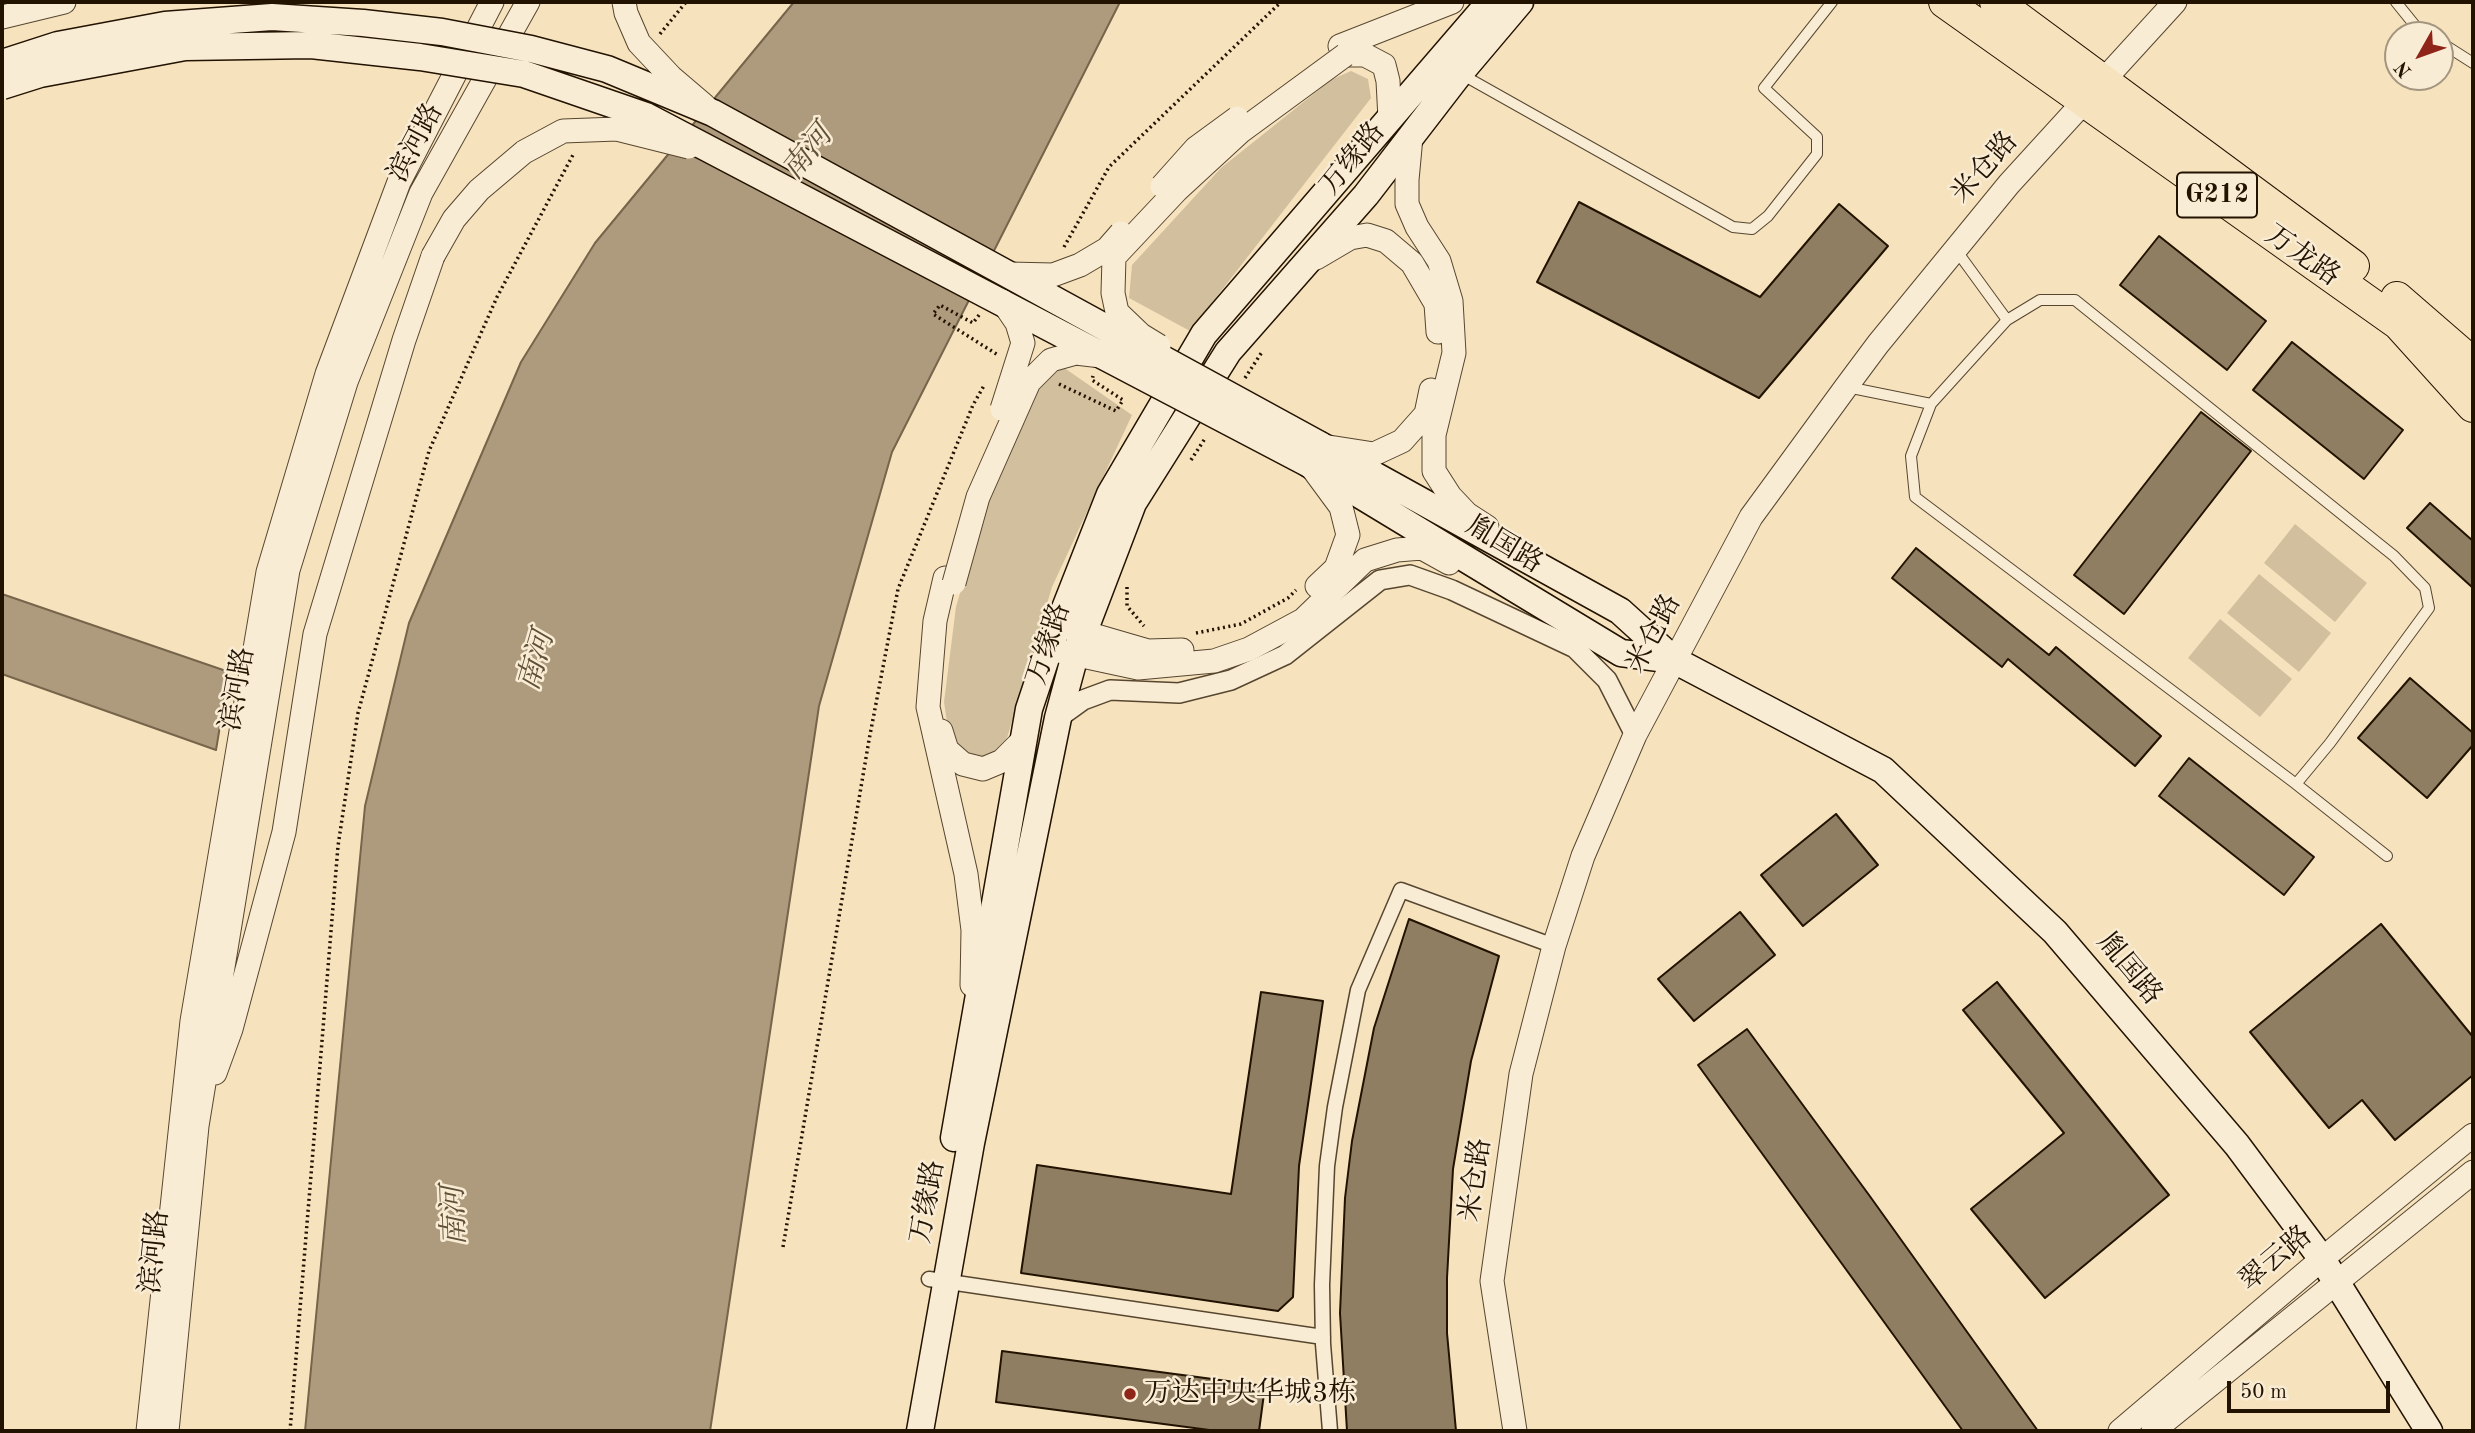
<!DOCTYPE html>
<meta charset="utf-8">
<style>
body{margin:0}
#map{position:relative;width:2475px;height:1433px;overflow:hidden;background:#f6e2bd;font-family:"Old Standard TT",serif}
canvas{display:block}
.frame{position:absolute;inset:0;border:4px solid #221200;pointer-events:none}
.north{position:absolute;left:2384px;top:21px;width:70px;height:70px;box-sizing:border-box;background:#f9ecd4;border:2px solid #a3957f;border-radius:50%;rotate:230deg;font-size:19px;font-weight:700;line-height:28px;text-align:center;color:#221200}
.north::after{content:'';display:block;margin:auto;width:24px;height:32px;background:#8f2418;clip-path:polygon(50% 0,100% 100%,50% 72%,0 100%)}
.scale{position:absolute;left:2227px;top:1381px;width:163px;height:32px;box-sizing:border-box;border:4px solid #221200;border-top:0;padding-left:9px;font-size:21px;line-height:24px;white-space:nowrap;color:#221200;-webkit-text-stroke:5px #f9ecd4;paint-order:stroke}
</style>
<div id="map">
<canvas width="2475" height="1433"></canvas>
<div class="frame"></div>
<div class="north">N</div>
<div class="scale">50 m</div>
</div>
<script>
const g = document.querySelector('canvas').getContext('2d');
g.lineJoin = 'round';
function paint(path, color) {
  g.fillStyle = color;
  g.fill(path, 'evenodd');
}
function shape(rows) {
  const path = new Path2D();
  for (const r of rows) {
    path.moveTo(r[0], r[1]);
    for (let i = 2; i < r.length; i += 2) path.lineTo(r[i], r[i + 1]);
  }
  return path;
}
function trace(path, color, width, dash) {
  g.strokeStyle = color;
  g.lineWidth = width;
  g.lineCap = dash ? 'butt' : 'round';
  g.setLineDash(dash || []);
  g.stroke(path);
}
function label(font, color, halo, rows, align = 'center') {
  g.font = font + ' "Old Standard TT","Noto Serif SC",serif';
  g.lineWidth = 5;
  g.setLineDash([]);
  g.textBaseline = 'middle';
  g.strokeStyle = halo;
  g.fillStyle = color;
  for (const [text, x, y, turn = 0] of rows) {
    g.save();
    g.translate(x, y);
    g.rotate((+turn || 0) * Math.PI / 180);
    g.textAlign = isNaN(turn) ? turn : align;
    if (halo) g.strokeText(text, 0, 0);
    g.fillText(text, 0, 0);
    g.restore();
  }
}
paint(shape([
 [1351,71,1368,79,1371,98,1190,331,1129,298,1132,265,1221,168,1331,80],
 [1063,367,1132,415,1052,587,1007,738,991,756,970,757,950,742,944,702,956,607,988,496,1031,401,1046,378],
 [2295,524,2367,583,2335,622,2264,563],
 [2259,574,2331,633,2299,672,2227,613],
 [2220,619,2292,679,2260,717,2188,658]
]), '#d2bf9d');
const water = shape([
 [794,2,1120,2,892,452,819,706,710,1431,305,1431,365,806,409,623,521,362,595,243,794,2],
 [2,594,229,672,216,750,2,674,2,594]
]);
paint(water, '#ae9b7d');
trace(water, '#76644b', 2);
const building = shape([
 [1579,202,1760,297,1839,204,1888,246,1759,398,1537,282,1579,202],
 [2159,236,2266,321,2227,370,2120,285,2159,236],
 [2292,342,2403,430,2364,479,2253,390,2292,342],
 [2201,412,2251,451,2124,614,2074,575,2201,412],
 [2430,503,2473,541,2473,588,2407,528,2430,503],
 [1916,548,2049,655,2056,647,2161,736,2135,766,2008,659,2002,667,1892,578,1916,548],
 [2410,678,2473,733,2473,745,2427,798,2358,738,2410,678],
 [2189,758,2314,857,2284,895,2159,796,2189,758],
 [1836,814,1878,865,1803,926,1761,875,1836,814],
 [1740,912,1775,955,1694,1021,1658,979,1740,912],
 [1409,919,1499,956,1471,1061,1453,1169,1447,1278,1447,1333,1456,1431,1347,1431,1340,1313,1345,1198,1352,1141,1374,1028,1409,919],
 [2381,924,2473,1037,2473,1075,2395,1140,2362,1100,2329,1128,2250,1032,2381,924],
 [1997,982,2169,1195,2045,1298,1971,1209,2064,1133,1963,1010,1997,982],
 [1261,992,1323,1001,1299,1166,1293,1297,1278,1311,1021,1273,1037,1165,1231,1194,1261,992],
 [1747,1029,1869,1195,2038,1431,1963,1431,1698,1065,1747,1029],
 [1002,1351,1265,1386,1259,1431,1217,1431,996,1402,1002,1351]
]);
paint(building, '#907e62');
trace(building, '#221200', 2);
const service = shape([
 [2396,2,2417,28,2429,35],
 [2440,42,2473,63],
 [1461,74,1733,227,1752,229,1768,216,1817,154,1817,137,1764,88,1832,2],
 [2007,320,2040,300,2075,300,2394,556,2425,588,2429,608,2330,743,2296,784],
 [1847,387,1931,404,2007,320,1956,250],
 [1931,404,1911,456,1915,497,2296,784,2387,856]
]);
const pedestrian = shape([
 [929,1279,1323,1337],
 [1330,1431,1323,1344,1322,1285,1327,1166,1335,1107,1358,990,1401,890,1554,946]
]);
const minor = shape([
 [1058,718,1083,700,1110,690,1179,693,1231,680,1285,655,1380,580,1410,575,1452,590,1575,648,1607,680,1635,735]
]);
const tertiary = shape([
 [2,17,64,2],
 [1340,46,1452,2],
 [1345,55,1365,55,1384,65,1388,81,1390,119],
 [1411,137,1407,180,1407,204,1417,227,1439,261,1451,301,1454,353,1434,435,1434,471,1450,496,1467,514,1487,527],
 [1316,258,1350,238,1367,235,1386,241,1412,263,1436,304,1438,332],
 [1329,447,1374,454,1402,441,1426,414,1431,390],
 [1313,469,1341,507,1348,535,1336,568,1317,586],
 [945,578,935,621,928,707,966,874,973,930,972,985],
 [1069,628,1148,651,1182,650],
 [1059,651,1138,668,1214,661,1249,649,1303,620,1365,560,1397,550,1422,548,1449,563],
 [941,731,947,750,963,764,983,769,1002,761,1023,740],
 [215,1073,231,1029,284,832,315,634,404,340,433,256],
 [148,1431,192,1021,268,572,327,374,399,182,492,2],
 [167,1431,197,1126,288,570,346,382,421,193,528,2],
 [1515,1431,1492,1281,1521,1074,1554,946,1583,856,1635,735,1751,517,1846,387,1878,344,2009,184,2175,2],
 [2120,1431,2322,1259,2473,1135],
 [2153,1431,2473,1172]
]);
const secondary = shape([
 [1320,445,1620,611,1674,660,1883,770,2055,932,2237,1145,2322,1259,2429,1431],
 [1309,464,1621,653,1674,660],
 [954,1138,1029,709,1049,649,1110,494,1204,334,1490,2],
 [920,1431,971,1143,1058,718,1075,655,1133,503,1228,352,1366,195,1460,73,1520,2]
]);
const trunk = shape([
 [1945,2,2399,324,2473,406],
 [1996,2,2353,266],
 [2397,298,2473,364]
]);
trace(service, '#57462f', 12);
trace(pedestrian, '#57462f', 17);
trace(minor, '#57462f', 22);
trace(tertiary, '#57462f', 25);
trace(secondary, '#221200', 29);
trace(trunk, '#221200', 34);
trace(shape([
 [660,34,686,2],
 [1064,247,1109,167,1281,2],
 [979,315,973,323,940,305,933,314,998,355],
 [1245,378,1262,352],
 [1059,384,1116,411,1123,400,1092,380,1093,376],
 [1191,460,1206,437],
 [1127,587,1127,606,1144,626],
 [1196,633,1241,624,1288,598,1296,590],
 [783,1247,869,740,898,589,973,405,985,384],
 [290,1431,338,846,358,713,429,451,497,297,574,153]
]), '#221200', 3.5, [2, 3.5]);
trace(service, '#f9ecd4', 10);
trace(pedestrian, '#f9ecd4', 14);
trace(minor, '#f9ecd4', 19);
trace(tertiary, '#f9ecd4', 23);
trace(secondary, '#f9ecd4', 26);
trace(trunk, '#f6e2bd', 32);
const tertiaryBridge = shape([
 [624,2,626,13,639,43,671,77,705,106],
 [1162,186,1196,148,1237,118],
 [433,256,454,219,479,190,524,152,563,131,617,129,689,147],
 [1009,274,1053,275,1080,265,1107,249,1121,233],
 [1002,301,1017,323,1023,343,1002,409],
 [1159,346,1141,335,1117,312,1113,293,1114,257,1177,190,1240,132,1345,55],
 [954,583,978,497,1029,382,1051,360,1076,353,1101,356]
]);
const secondaryBridge = shape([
 [2,63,58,45,165,25,272,17,363,23,442,32,531,49,607,69,713,113,1320,445],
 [2,86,40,74,185,47,311,45,420,57,524,74,646,116,1309,464]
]);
trace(tertiaryBridge, '#57462f', 25, []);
trace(secondaryBridge, '#221200', 29, []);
trace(tertiaryBridge, '#f9ecd4', 23);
trace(secondaryBridge, '#f9ecd4', 26);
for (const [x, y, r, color] of [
 [1130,1394,7,"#8f2418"]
]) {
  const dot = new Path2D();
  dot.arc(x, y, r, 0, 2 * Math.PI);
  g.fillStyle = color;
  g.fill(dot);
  trace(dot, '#f9ecd4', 2.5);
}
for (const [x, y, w] of [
 [2217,195,80]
]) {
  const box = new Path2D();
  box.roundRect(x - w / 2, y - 22.5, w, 45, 5);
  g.fillStyle = '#f9ecd4';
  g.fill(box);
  trace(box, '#221200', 2);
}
label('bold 26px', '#221200', null, [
 ["G212",2217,195]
]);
label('28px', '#221200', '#f9ecd4', [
 ["滨河路",416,143,-62],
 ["万缘路",1353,159,-51],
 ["米仓路",1985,168,-49],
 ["万龙路",2302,256,35],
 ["胤国路",1504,545,31],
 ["米仓路",1654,634,-62],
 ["万缘路",1049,644,-72],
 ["滨河路",238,689,-80],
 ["胤国路",2129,969,50],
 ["米仓路",1476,1180,-82],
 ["万缘路",928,1202,-80],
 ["滨河路",155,1252,-84],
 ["翠云路",2276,1259,-40]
]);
label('28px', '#221200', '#f9ecd4', [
 ["万达中央华城3栋",1144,1394]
], 'left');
label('italic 30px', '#615038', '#f9ecd4', [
 ["南河",808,153,-51],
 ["南河",537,661,-74],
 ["南河",455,1216,-92]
]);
</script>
